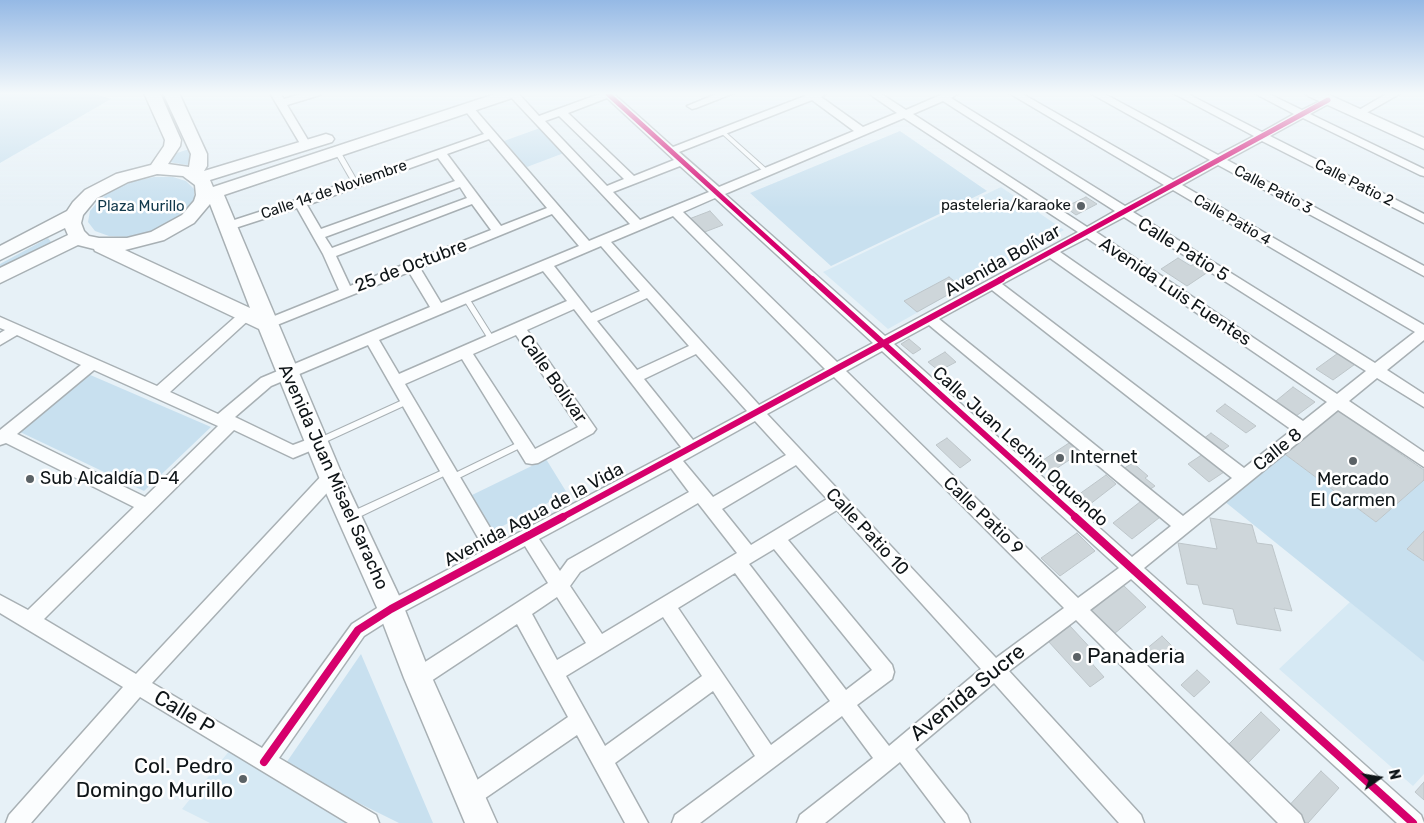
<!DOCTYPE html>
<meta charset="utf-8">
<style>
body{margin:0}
#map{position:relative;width:1424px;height:823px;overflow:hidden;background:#e7f1f7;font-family:Rubik,sans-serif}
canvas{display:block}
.north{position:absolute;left:1354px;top:753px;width:50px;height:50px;-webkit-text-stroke:4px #fff;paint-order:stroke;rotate:77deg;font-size:14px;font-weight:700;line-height:20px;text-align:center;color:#0f1518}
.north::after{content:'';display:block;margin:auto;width:18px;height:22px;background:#0f1518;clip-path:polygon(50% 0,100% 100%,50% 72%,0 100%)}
</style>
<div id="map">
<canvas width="1424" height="823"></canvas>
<div class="north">N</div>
</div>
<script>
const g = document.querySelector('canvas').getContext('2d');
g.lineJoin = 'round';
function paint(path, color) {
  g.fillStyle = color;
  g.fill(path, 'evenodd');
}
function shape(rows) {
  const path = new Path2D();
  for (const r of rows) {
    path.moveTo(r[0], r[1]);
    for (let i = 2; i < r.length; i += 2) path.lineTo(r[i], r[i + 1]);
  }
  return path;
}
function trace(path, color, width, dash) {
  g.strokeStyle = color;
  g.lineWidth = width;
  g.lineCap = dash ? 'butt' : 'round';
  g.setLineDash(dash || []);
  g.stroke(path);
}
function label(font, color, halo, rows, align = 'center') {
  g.font = font + ' Rubik,sans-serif';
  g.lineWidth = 5;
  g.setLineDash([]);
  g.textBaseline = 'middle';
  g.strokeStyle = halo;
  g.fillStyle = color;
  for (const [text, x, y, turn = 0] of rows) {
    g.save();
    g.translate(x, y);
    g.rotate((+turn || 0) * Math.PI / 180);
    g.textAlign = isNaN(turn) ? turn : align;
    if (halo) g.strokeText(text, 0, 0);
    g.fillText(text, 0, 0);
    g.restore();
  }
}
paint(shape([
 [1001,187,1064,230,888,329,823,272],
 [1350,602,1424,662,1424,774,1413,786,1279,669],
 [230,750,355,823,210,823,182,809]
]), '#d6e9f4');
paint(shape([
 [0,93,92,93,111,99,0,163],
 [540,128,564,153,527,167,504,141],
 [900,131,987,191,831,266,750,193],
 [186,150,191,150,193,161,187,165,169,162,174,154],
 [154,177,173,177,186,181,194,189,194,200,186,212,170,223,151,232,129,237,109,236,95,231,88,222,90,211,100,199,115,189,134,181],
 [48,238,52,243,0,268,0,264],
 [88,374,211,427,144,491,18,431],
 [1282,452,1376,522,1424,480,1424,531,1407,549,1424,561,1424,662,1224,501],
 [546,459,567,493,491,532,472,495],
 [361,654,433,823,399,823,284,766]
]), '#c8e0ef');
const building = shape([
 [1086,197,1097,204,1076,215,1065,207,1086,197],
 [710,211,723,225,702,233,689,219,710,211],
 [1178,258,1191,266,1197,262,1211,270,1187,286,1161,269,1178,258],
 [949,277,962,287,917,312,904,301,949,277],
 [909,339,921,349,913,354,901,344,909,339],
 [1341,351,1358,362,1333,380,1316,369,1341,351],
 [945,352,956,362,939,371,928,362,945,352],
 [1293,387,1315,402,1292,419,1271,405,1293,387],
 [1225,404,1256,426,1246,433,1216,411,1225,404],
 [1337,410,1424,470,1424,480,1376,522,1282,452,1337,410],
 [1211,433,1229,446,1220,452,1203,439,1211,433],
 [947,438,971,460,960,468,936,445,947,438],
 [1069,443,1080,453,1051,472,1040,462,1069,443],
 [1206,452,1227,470,1209,482,1188,464,1206,452],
 [1133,463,1148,476,1145,478,1155,486,1146,492,1121,470,1133,463],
 [1106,475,1116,484,1089,505,1078,495,1106,475],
 [1145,498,1164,514,1132,539,1113,523,1145,498],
 [1210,518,1252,525,1257,543,1272,545,1292,611,1274,608,1281,631,1237,624,1233,609,1203,604,1198,585,1187,584,1178,543,1217,549,1210,518],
 [1424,531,1424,561,1407,549,1424,531],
 [1077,533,1095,551,1060,576,1041,558,1077,533],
 [1123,585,1146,607,1114,634,1090,612,1123,585],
 [1070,626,1096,654,1088,659,1104,677,1090,687,1048,641,1070,626],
 [1162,636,1176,650,1159,664,1145,650,1162,636],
 [1197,670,1210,682,1194,697,1181,685,1197,670],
 [1261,712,1280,730,1248,763,1229,744,1261,712],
 [1321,771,1339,788,1308,823,1299,823,1285,810,1321,771],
 [1424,782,1424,800,1415,792,1424,782]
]);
paint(building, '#ced6da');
trace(building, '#bdc5c9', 1);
const lane = shape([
 [722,129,769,171,769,173,765,173,720,132,719,131,722,129],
 [337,149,340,151,359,184,358,185,354,185,353,184,334,151,337,149],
 [463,295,467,295,494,338,495,340,494,342,490,342,462,297,463,295],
 [407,398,410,399,411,401,410,403,321,444,315,444,314,442,315,440,407,398],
 [523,440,526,441,527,443,526,445,455,480,452,481,449,480,448,478,449,476,523,440],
 [447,468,450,469,451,471,450,473,355,519,352,520,349,519,348,516,349,513,447,468]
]);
const street = shape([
 [270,93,280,93,284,99,305,93,321,93,320,95,287,105,311,145,310,147,302,147,270,93],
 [507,93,518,93,539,116,602,93,617,93,615,95,673,147,805,96,803,93,827,93,821,97,863,127,897,113,868,93,880,93,906,110,945,93,959,93,951,98,1125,206,1164,185,1009,93,1021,93,1173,180,1210,160,1090,93,1103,93,1218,155,1254,136,1173,93,1186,93,1262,132,1294,114,1254,93,1267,93,1302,110,1328,97,1332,98,1333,100,1332,102,1310,114,1424,169,1424,176,1420,175,1303,118,1270,136,1424,214,1424,223,1262,141,1227,160,1424,266,1424,276,1218,165,1182,185,1424,325,1424,340,1387,370,1424,394,1424,407,1377,378,1349,401,1424,452,1424,467,1338,410,1144,568,1421,815,1424,823,1397,823,1131,579,1090,610,1301,815,1304,823,1278,823,1076,620,1009,671,1141,815,1144,823,1119,823,994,683,915,749,967,815,970,823,946,823,900,762,825,823,797,823,800,815,873,758,842,716,700,823,672,823,675,815,755,756,713,691,615,763,648,823,625,823,577,735,478,803,471,806,464,803,461,796,464,789,568,717,517,624,425,685,418,688,411,685,408,678,411,671,548,583,525,546,397,615,364,636,279,758,376,815,379,823,348,823,140,697,31,823,6,823,9,815,123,687,0,613,0,595,28,610,134,507,6,443,0,445,0,430,81,365,17,335,0,345,0,333,5,330,0,328,0,317,157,386,242,311,252,311,254,314,252,317,170,392,218,414,261,378,430,307,409,272,272,327,262,327,260,324,262,321,339,290,323,254,297,208,229,230,223,226,225,223,296,200,484,134,463,108,468,105,472,106,589,241,630,224,507,93],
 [607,98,674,160,634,176,568,113,607,98],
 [812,100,854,131,719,187,679,152,812,100],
 [943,101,1115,211,1087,227,913,114,943,101],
 [559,116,624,179,607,186,545,121,559,116],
 [904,118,1078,232,885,336,725,194,904,118],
 [489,139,547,208,501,226,447,154,489,139],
 [438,158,455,181,321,229,307,205,438,158],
 [680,166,709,192,640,220,613,192,680,166],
 [460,187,467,198,332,248,325,237,460,187],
 [1173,190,1415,332,1375,363,1133,212,1173,190],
 [715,198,873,343,837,362,683,212,715,198],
 [472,204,491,230,350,286,336,256,472,204],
 [552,214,579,246,441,303,420,268,552,214],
 [673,216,825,369,759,405,611,242,673,216],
 [1124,217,1366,371,1337,394,1096,232,1124,217],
 [1087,238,1327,402,1303,421,1060,252,1087,238],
 [601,246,640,291,591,313,554,266,601,246],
 [1050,258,1292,430,1244,468,1002,284,1050,258],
 [543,271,567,301,399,374,379,340,543,271],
 [992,290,1232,478,1183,516,939,319,992,290],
 [647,298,689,346,637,370,597,321,647,298],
 [574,309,681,447,499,543,405,384,462,359,526,463,532,464,538,463,593,433,596,429,527,330,574,309],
 [929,325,1171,526,1132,557,894,344,929,325],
 [516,335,578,427,535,449,473,354,516,335],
 [368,345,485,550,385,603,352,624,262,748,152,683,337,482,339,477,337,472,331,470,325,472,136,674,44,619,234,430,293,458,322,446,325,442,322,438,317,436,293,445,235,417,271,386,368,345],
 [882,351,1119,568,1078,598,846,371,882,351],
 [696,354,747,411,693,440,644,379,696,354],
 [94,370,218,426,145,497,17,434,94,370],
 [834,377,1064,608,996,658,767,414,834,377],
 [755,421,786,455,713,497,683,461,755,421],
 [796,465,827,499,751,545,722,509,796,465],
 [671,468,689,492,568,560,560,571,539,539,671,468],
 [698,503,737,553,602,634,570,586,580,572,698,503],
 [837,510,981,669,889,746,857,705,892,679,894,672,892,665,788,540,837,510],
 [774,549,872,670,846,690,749,564,774,549],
 [735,573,830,701,771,745,678,608,735,573],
 [557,597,586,643,557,660,532,614,557,597],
 [663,617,702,676,605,746,566,676,663,617],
 [719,93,734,93,696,108,692,109,687,106,719,93],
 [1388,93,1401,93,1361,116,1353,116,1352,114,1388,93]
]);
const secondary = shape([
 [144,93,160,93,181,140,180,146,168,164,189,167,191,154,163,93,179,93,207,154,207,166,204,171,326,134,332,136,334,139,332,142,210,180,213,187,498,93,521,93,518,96,224,195,343,477,401,600,429,671,497,823,465,823,404,678,378,610,319,477,259,329,95,251,94,249,78,245,0,283,0,268,68,235,65,228,0,260,0,246,67,211,73,202,85,190,116,174,151,165,164,146,165,140,144,93],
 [157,174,183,176,195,185,196,195,194,201,182,215,151,232,127,238,99,238,89,236,84,231,81,223,83,215,97,198,128,182,157,174],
 [210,204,250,308,125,250,164,240,194,223,210,204],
 [1305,93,1325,93,1424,138,1424,149,1308,96,1305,93]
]);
trace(lane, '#a8b0b4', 2);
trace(street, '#a8b0b4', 3);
trace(secondary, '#a8b0b4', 3);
paint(lane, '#fbfdfe');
paint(street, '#fbfdfe');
paint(secondary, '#fbfdfe');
trace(shape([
 [607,93,813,280],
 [999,280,1328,100]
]), '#d6006c', 5);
trace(shape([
 [812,279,1077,518],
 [561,518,1002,279]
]), '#d6006c', 6);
trace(shape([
 [1075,517,1413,823],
 [264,762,358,630,391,609,563,517]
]), '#d6006c', 8);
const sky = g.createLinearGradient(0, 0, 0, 208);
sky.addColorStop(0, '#95b9e5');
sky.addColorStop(0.45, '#f4f9fb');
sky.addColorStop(1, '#f4f9fb00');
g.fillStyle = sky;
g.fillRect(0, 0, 1424, 208);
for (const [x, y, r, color] of [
 [1081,206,5,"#5b6266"],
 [1060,458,5,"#5b6266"],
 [1353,461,5,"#5b6266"],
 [30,479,5,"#5b6266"],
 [1077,657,5,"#5b6266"],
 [243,779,5,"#5b6266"]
]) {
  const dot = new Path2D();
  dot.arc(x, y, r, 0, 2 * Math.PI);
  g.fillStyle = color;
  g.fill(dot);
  trace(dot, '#fff', 2);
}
label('15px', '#0f1518', '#fff', [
 ["Calle Patio 2",1354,183,27],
 ["Calle 14 de Noviembre",334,190,-19],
 ["Calle Patio 3",1273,190,28],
 ["Calle Patio 4",1232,220,30]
]);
label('15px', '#0f1518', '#fff', [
 ["pasteleria/karaoke",1071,206]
], 'right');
label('15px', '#12394c', '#fff', [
 ["Plaza Murillo",141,207]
]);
label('18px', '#0f1518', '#fff', [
 ["Calle Patio 5",1183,250,32],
 ["Avenida Bolívar",1003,261,-29],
 ["25 de Octubre",411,266,-21],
 ["Avenida Luis Fuentes",1175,292,34],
 ["Calle Bolívar",553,379,55],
 ["Calle Juan Lechin Oquendo",1020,447,42],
 ["Calle 8",1278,450,-39],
 ["Avenida Juan Misael Saracho",333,477,66],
 ["Avenida Agua de la Vida",534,515,-28],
 ["Calle Patio 9",983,516,44],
 ["Calle Patio 10",867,532,47]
]);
label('18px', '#0f1518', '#fff', [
 ["Internet",1070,458],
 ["Sub Alcaldía D-4",40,479],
 ["Mercado",1353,480,"center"],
 ["El Carmen",1353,501,"center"]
], 'left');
label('21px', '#0f1518', '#fff', [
 ["Panaderia",1087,657],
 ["Col. Pedro",233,767,"right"],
 ["Domingo Murillo",233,791,"right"]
], 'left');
label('21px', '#0f1518', '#fff', [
 ["Avenida Sucre",968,693,-39],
 ["Calle P",184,713,31]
]);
</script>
